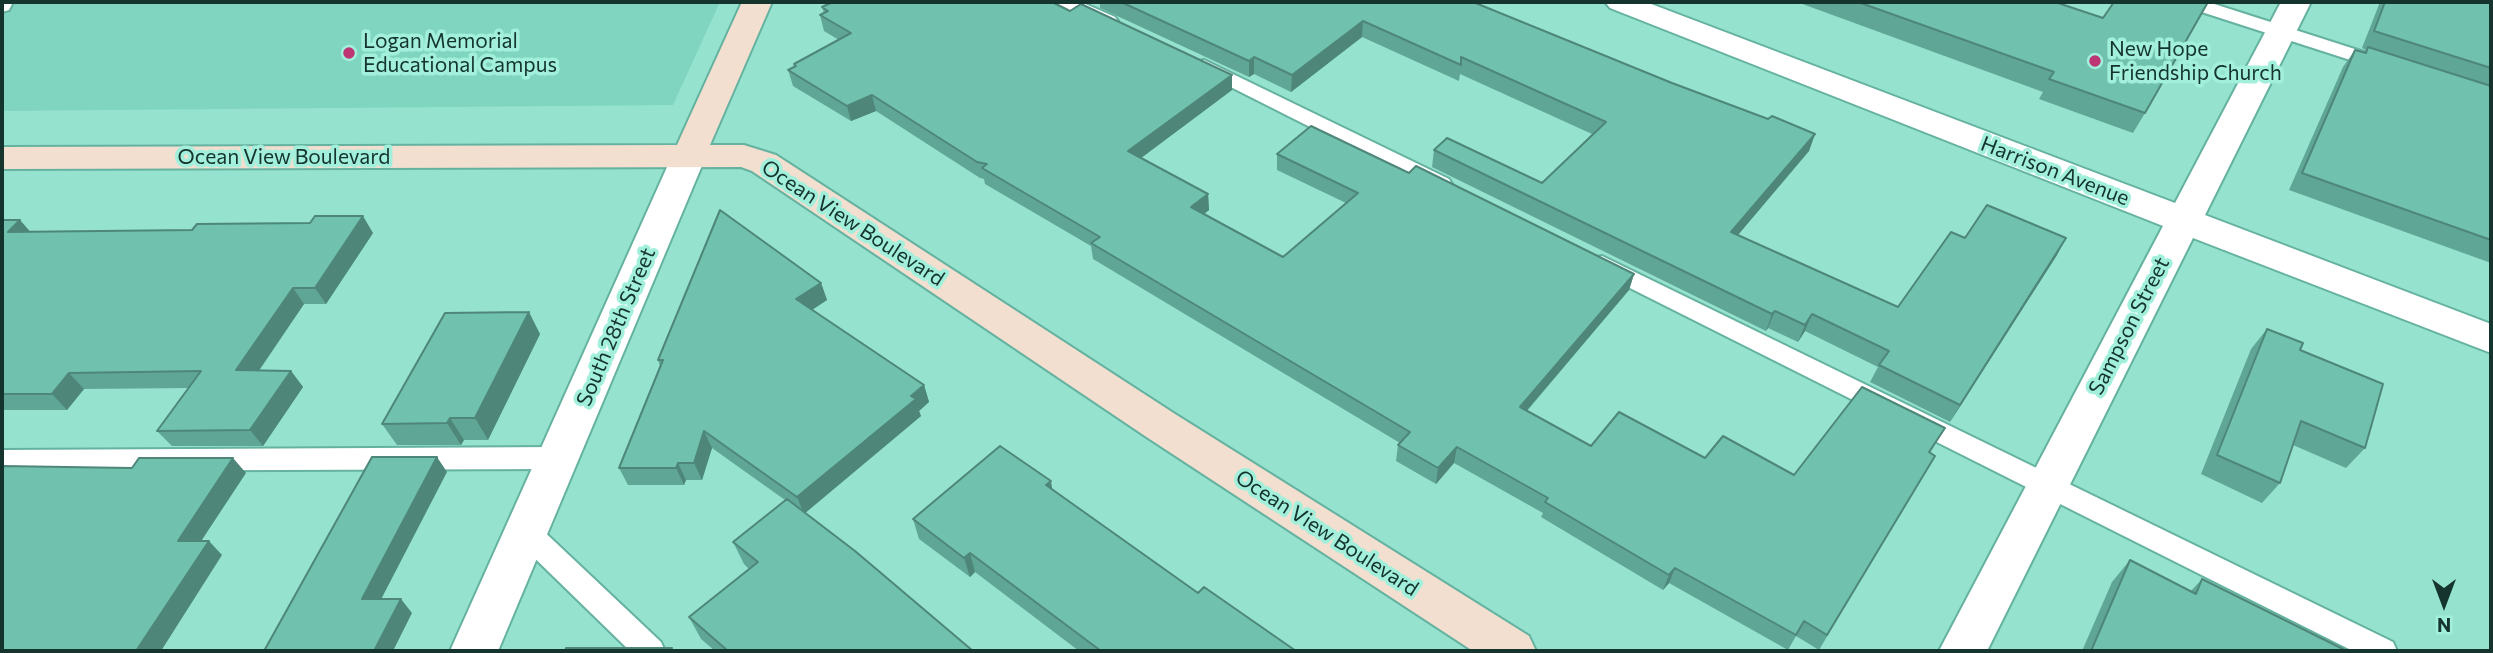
<!DOCTYPE html>
<style>
body{margin:0}
#map{position:relative;width:2493px;height:653px;overflow:hidden;background:#95e2cf;font-family:Commissioner,sans-serif}
canvas{display:block}
.frame{position:absolute;inset:0;border:4px solid #14342d;pointer-events:none}
.north{position:absolute;left:2409px;top:569px;width:70px;height:70px;-webkit-text-stroke:5px #a2f0dc;paint-order:stroke;rotate:180deg;font-size:19px;font-weight:700;line-height:28px;text-align:center;color:#14342d}
.north::after{content:'';display:block;margin:auto;width:24px;height:32px;background:#14342d;clip-path:polygon(50% 0,100% 100%,50% 72%,0 100%)}
</style>
<div id="map">
<canvas width="2493" height="653"></canvas>
<div class="frame"></div>
<div class="north">N</div>
</div>
<script>
const g = document.querySelector('canvas').getContext('2d');
g.lineJoin = 'round';
function paint(path, color) {
  g.fillStyle = color;
  g.fill(path, 'evenodd');
}
function shape(rows) {
  const path = new Path2D();
  for (const r of rows) {
    path.moveTo(r[0], r[1]);
    for (let i = 2; i < r.length; i += 2) path.lineTo(r[i], r[i + 1]);
  }
  return path;
}
function trace(path, color, width, dash) {
  g.strokeStyle = color;
  g.lineWidth = width;
  g.lineCap = dash ? 'butt' : 'round';
  g.setLineDash(dash || []);
  g.stroke(path);
}
function label(font, color, halo, rows, align = 'center') {
  g.font = font + ' Commissioner,sans-serif';
  g.lineWidth = 7;
  g.setLineDash([]);
  g.textBaseline = 'middle';
  g.strokeStyle = halo;
  g.fillStyle = color;
  for (const [text, x, y, turn = 0] of rows) {
    g.save();
    g.translate(x, y);
    g.rotate((+turn || 0) * Math.PI / 180);
    g.textAlign = isNaN(turn) ? turn : align;
    if (halo) g.strokeText(text, 0, 0);
    g.fillText(text, 0, 0);
    g.restore();
  }
}
paint(shape([
 [2,2,720,2,673,105,2,111]
]), '#80d5c1');
const service = shape([
 [2,2,13,2,9,10,2,12,2,2],
 [1057,2,1081,2,1115,17,1118,21,1115,25,1101,25,1059,6,1057,2],
 [2181,2,2208,2,2389,60,2392,64,2389,68,2375,68,2183,6,2181,2],
 [1204,60,1449,179,1452,184,1449,189,1433,189,1197,70,1194,66,1197,62,1204,60],
 [1602,256,2393,642,2397,651,2353,651,1594,270,1590,264,1594,258,1602,256],
 [559,447,568,451,572,458,568,465,559,469,2,471,2,450,559,447],
 [526,520,536,524,661,642,665,651,630,651,516,540,512,532,516,524,526,520]
]);
const tertiary = shape([
 [1605,2,1646,2,2175,203,2281,2,2311,2,2205,215,2491,324,2491,353,2193,238,1987,651,1939,651,2163,226,1610,8,1605,2],
 [689,145,701,148,706,156,498,651,450,651,672,156,677,148,689,145]
]);
const secondary = shape([
 [742,2,772,2,710,145,744,145,776,155,1175,414,1529,636,1536,651,1473,651,1145,436,752,171,741,167,2,169,2,147,677,145,742,2]
]);
trace(service, '#65b2a0', 4);
trace(tertiary, '#65b2a0', 4);
trace(secondary, '#65b2a0', 4);
paint(service, '#fff');
paint(tertiary, '#fff');
paint(secondary, '#f3dfd0');
paint(shape([
 [1100,2,1473,2,1672,83,1768,119,1815,134,1809,151,1738,235,1898,307,1965,238,2057,255,1950,422,1870,382,1878,367,1805,331,1798,342,1768,328,1766,331,1432,167,1434,150,1542,183,1592,134,1460,74,1459,81,1362,37,1291,92,1254,74,1249,77,1100,8],
 [1797,2,2055,2,2145,113,2133,133,2039,99,2043,92],
 [2380,2,2491,2,2491,263,2289,190,2343,67,2355,50,2364,53,2366,50,2362,48],
 [822,7,1232,90,1141,158,1208,194,1209,210,1204,214,1283,257,1346,203,1277,170,1277,154,1409,173,1634,274,1629,290,1527,411,1591,446,1705,458,1794,475,1945,428,1930,453,1935,456,1819,650,1796,636,1788,650,1669,583,1663,590,1541,517,1543,513,1454,463,1436,484,1396,461,1398,445,1400,443,1093,259,1091,246,985,184,984,179,980,178,876,111,851,121,793,86,788,70,795,67,794,64,839,40,824,31,820,15,824,13],
 [2,220,30,232,373,233,326,304,304,304,259,371,291,371,303,387,263,446,172,446,157,431,189,388,84,389,67,410,2,410],
 [821,283,827,300,812,310,924,385,929,402,919,411,921,416,805,513,973,651,715,651,701,639,689,617,749,569,744,564,733,542,785,500,712,448,702,480,686,480,684,485,628,485,619,468,660,366,658,360],
 [2267,329,2300,350,2365,448,2346,468,2293,445,2280,483,2262,503,2201,474,2251,349],
 [540,334,488,440,464,440,461,445,397,445,382,424],
 [1052,490,1198,593,1296,651,1079,651,975,572,970,577,919,539,913,519],
 [2130,560,2191,591,2202,579,2347,651,2082,651,2112,582]
]), '#60a696');
paint(shape([
 [1363,21,1362,37,1291,92,1292,75],
 [1254,57,1254,74,1249,77,1249,61],
 [1232,75,1232,90,1129,167,1128,151],
 [872,95,876,111,851,121,847,106],
 [1815,134,1809,151,1726,249,1731,232],
 [1208,194,1209,210,1192,223,1191,207],
 [363,216,373,233,326,304,315,288],
 [20,220,34,236,8,232],
 [2066,238,2057,255,1950,422,1960,405],
 [1634,274,1629,290,1516,423,1520,407],
 [821,283,827,300,801,317,796,299],
 [293,288,304,304,248,386,236,370],
 [1775,311,1768,328,1766,331,1772,314],
 [529,312,540,334,488,440,475,418],
 [1812,314,1805,331,1798,342,1805,325],
 [291,371,303,387,263,446,250,430],
 [69,373,84,389,67,410,52,394],
 [924,385,929,402,919,411,921,416,804,514,797,497],
 [450,418,464,440,461,445,447,423],
 [704,431,712,448,702,480,694,463],
 [1457,447,1454,463,1436,484,1438,468],
 [437,457,447,472,374,613,362,599],
 [233,458,246,473,192,555,178,541],
 [678,463,686,480,684,485,676,468],
 [1051,481,1054,501,1046,485],
 [209,541,222,555,161,651,136,651],
 [970,553,975,572,970,577,964,558],
 [1675,568,1669,583,1663,590,1669,575],
 [401,599,412,613,393,651,374,651]
]), '#4e877a');
const building = shape([
 [833,2,1052,2,1070,11,1081,4,1232,75,1128,151,1208,194,1191,207,1283,257,1358,193,1277,154,1311,126,1409,173,1416,166,1634,274,1520,407,1591,446,1619,412,1705,458,1723,436,1794,475,1862,387,1945,428,1929,452,1935,456,1827,635,1804,621,1796,635,1675,568,1669,575,1545,502,1548,498,1457,447,1438,468,1398,445,1410,432,1091,243,1100,237,982,168,987,164,977,162,872,95,847,106,788,70,796,66,794,64,851,33,820,15,828,11,822,7,833,2],
 [1121,2,1473,2,1672,83,1768,119,1772,116,1815,134,1731,232,1898,307,1951,232,1965,238,1987,205,2066,238,1960,405,1879,365,1889,351,1812,314,1805,325,1775,311,1772,314,1434,150,1447,138,1542,183,1606,122,1461,57,1461,65,1363,21,1292,75,1254,57,1249,61,1121,2],
 [1858,2,2055,2,2103,18,2114,2,2208,2,2145,113,2049,79,2054,72,1858,2],
 [2385,2,2491,2,2491,68,2374,31,2385,2],
 [2368,47,2491,86,2491,240,2302,173,2355,50,2366,53,2368,47],
 [720,210,821,283,796,299,924,385,911,396,916,399,797,497,704,431,694,463,678,463,676,468,619,468,663,360,658,360,720,210],
 [315,216,363,216,315,288,293,288,236,370,291,371,250,430,157,431,201,371,69,373,52,394,2,394,2,220,20,220,8,232,192,230,197,224,310,223,315,216],
 [529,312,475,418,450,418,447,423,382,424,445,313,529,312],
 [2267,329,2303,343,2300,350,2383,384,2365,448,2301,421,2280,483,2217,455,2267,329],
 [1000,446,1051,481,1046,485,1198,593,1204,587,1296,651,1101,651,970,553,964,558,913,519,1000,446],
 [372,457,437,457,362,599,401,599,374,651,264,651,372,457],
 [139,458,233,458,178,541,209,541,136,651,2,651,2,466,132,468,139,458],
 [787,499,855,551,973,651,728,651,689,617,758,562,733,542,787,499],
 [2130,560,2196,594,2202,579,2347,651,2091,651,2130,560],
 [566,648,672,648,670,651,565,651,566,648]
]);
paint(building, '#70c1ae');
trace(building, '#4e877a', 2);
for (const [x, y, r, color] of [
 [349,53,7,"#bd3573"],
 [2095,61,7,"#bd3573"]
]) {
  const dot = new Path2D();
  dot.arc(x, y, r, 0, 2 * Math.PI);
  g.fillStyle = color;
  g.fill(dot);
  trace(dot, '#a2f0dc', 2.5);
}
label('21px', '#14342d', '#a2f0dc', [
 ["Logan Memorial",363,41],
 ["Educational Campus",363,65],
 ["New Hope",2109,49],
 ["Friendship Church",2109,73]
], 'left');
label('21px', '#14342d', '#a2f0dc', [
 ["Ocean View Boulevard",284,157],
 ["Harrison Avenue",2055,171,21],
 ["Ocean View Boulevard",853,223,33],
 ["Sampson Street",2129,326,-63],
 ["South 28th Street",616,327,-67],
 ["Ocean View Boulevard",1327,533,33]
]);
</script>
